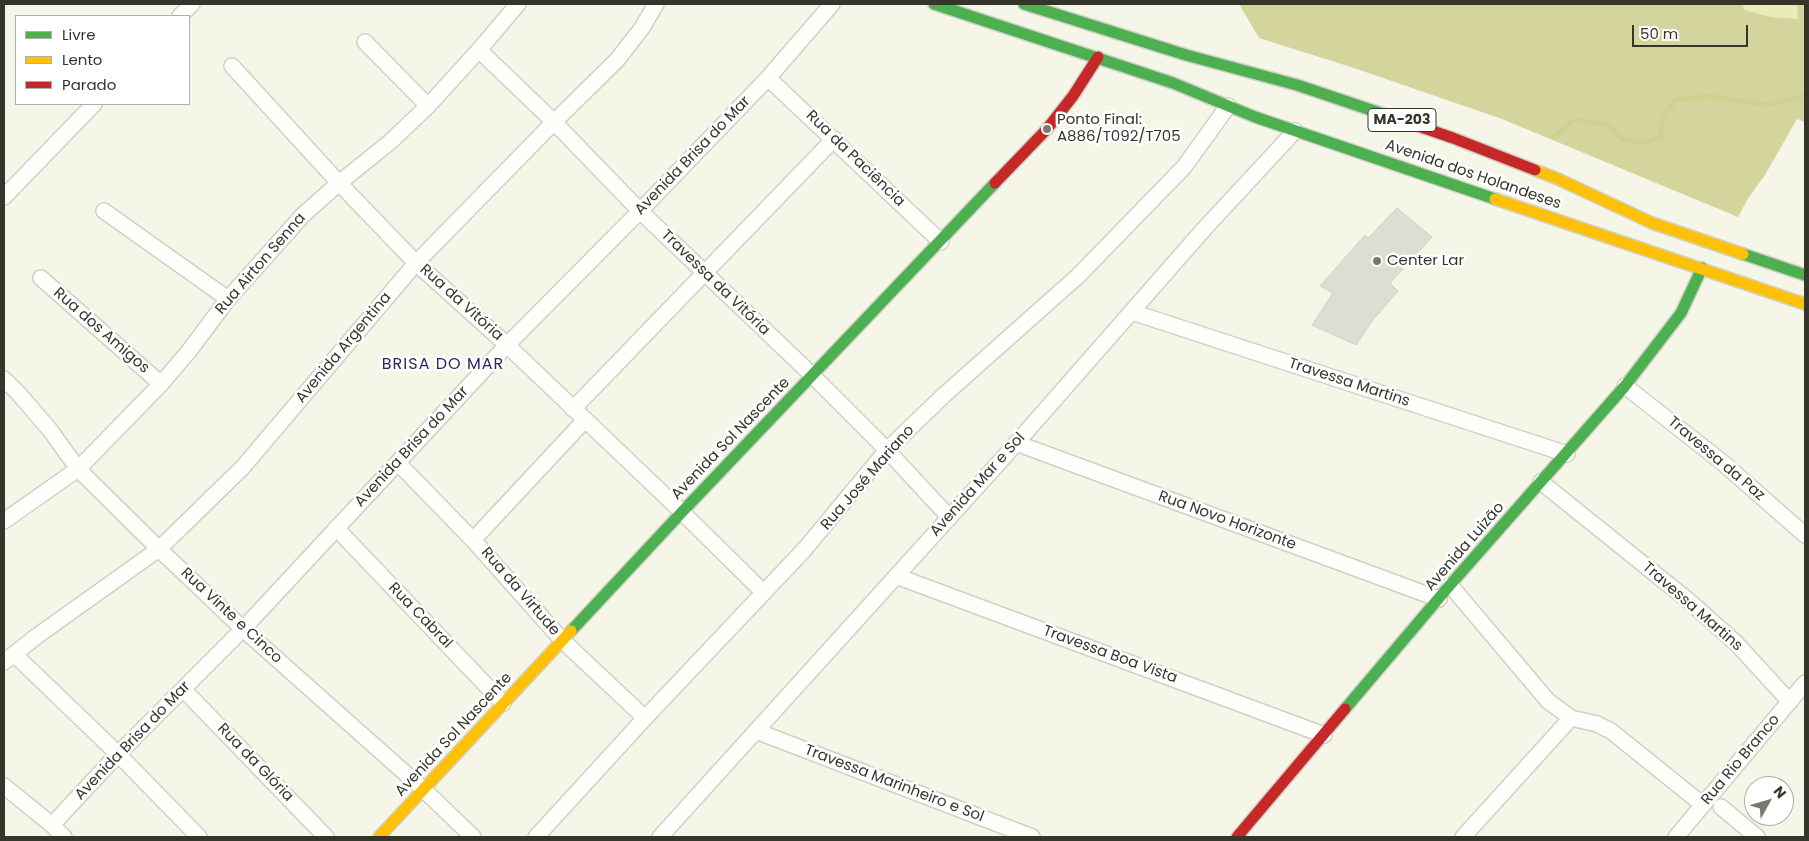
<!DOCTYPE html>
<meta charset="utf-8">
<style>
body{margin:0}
#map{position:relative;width:1809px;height:841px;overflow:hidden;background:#f5f6e7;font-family:Poppins,sans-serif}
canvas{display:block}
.frame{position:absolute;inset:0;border:5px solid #34352b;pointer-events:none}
.legend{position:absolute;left:15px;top:15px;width:175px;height:90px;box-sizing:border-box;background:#fff;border:1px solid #aeaeaa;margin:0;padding:6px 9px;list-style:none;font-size:15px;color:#34352b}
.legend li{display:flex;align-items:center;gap:10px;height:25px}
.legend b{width:25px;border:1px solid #aeaeaa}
.north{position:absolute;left:1744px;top:776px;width:50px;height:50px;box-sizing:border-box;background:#fff;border:1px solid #aeaeaa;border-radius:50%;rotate:51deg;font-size:14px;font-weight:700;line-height:20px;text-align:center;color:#34352b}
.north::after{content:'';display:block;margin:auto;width:18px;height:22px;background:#78796d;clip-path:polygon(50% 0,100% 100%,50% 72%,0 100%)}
.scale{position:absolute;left:1632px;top:25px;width:116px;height:22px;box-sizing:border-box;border:2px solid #34352b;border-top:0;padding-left:6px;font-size:15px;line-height:18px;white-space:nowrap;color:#34352b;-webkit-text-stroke:4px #fff;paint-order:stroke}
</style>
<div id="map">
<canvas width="1809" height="841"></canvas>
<div class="frame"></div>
<ul class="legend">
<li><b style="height:6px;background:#4caf50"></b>Livre</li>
<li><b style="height:6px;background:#ffc107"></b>Lento</li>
<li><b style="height:6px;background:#c62828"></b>Parado</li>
</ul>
<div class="north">N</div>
<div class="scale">50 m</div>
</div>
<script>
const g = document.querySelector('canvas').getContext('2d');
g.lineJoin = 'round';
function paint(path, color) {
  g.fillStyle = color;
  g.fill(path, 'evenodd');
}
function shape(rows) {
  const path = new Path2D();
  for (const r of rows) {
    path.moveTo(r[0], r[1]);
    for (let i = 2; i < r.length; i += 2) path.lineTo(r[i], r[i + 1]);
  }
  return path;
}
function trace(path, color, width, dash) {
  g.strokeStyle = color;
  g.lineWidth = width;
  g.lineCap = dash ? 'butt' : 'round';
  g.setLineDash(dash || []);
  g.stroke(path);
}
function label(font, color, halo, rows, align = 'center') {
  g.font = font + ' Poppins,sans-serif';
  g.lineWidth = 5;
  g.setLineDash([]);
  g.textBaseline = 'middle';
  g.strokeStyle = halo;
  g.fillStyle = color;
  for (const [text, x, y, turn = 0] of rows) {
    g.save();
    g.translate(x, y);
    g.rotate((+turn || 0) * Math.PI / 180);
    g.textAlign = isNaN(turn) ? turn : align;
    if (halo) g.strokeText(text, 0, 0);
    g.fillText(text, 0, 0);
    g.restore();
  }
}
paint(shape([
 [1741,4,1797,4,1799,19,1771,17,1745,10]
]), '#eaecb8');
paint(shape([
 [1239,4,1741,4,1745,10,1771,17,1798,19,1797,4,1805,4,1805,122,1797,119,1765,175,1747,200,1738,217,1502,119,1354,68,1259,38]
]), '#d3d59d');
trace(shape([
 [1553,137,1574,120,1607,124,1622,139,1643,143,1661,137,1663,117,1676,100,1708,96,1767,105,1805,95]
]), '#cfd18f', 4.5);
const building = shape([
 [1397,208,1432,237,1390,283,1398,291,1373,320,1356,345,1312,325,1333,293,1320,286,1365,235,1368,238,1397,208]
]);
paint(building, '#ddded2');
trace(building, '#d1d2c6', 1);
const street = shape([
 [180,16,192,4],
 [365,42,428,106],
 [479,50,554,122,640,211,813,376,887,450,949,517],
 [232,66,339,183,416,263,507,345,682,512,764,593],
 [768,78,941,242],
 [4,197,94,104],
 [104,211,228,299],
 [41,278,161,384],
 [1132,312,1567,454],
 [4,379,19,394,50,430,78,469,159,549,243,629,423,789,473,837],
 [1625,386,1722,462,1805,535],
 [573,409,834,139],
 [1016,443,1439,599],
 [398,463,473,540,562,640,645,718],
 [1541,482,1689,601,1736,643,1790,702],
 [4,521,78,469,161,384,189,351,228,299,303,215,339,183,390,142,428,106,479,50,518,4],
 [336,528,503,703],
 [473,540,585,420],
 [896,576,1324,735],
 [1450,585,1548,701,1571,718,1597,724,1611,731,1703,805],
 [14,654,118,754,199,837],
 [4,662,37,636,159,549,243,467,416,263,554,122,617,60,642,28,656,4],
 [183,689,326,837],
 [756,731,1032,837],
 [4,786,52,825,64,837],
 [1721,807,1757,837],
 [52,825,118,754,243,629,507,345,640,211,768,78,832,4],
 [536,837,645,718,804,550,887,450,943,396,1078,276,1184,167,1228,106],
 [660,837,1005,456,1205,228,1295,131],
 [1463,837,1571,718],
 [1676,837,1805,683]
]);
const fast = shape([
 [934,4,1173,83,1255,117,1495,199],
 [1024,4,1186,55,1297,85,1392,117],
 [1743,254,1805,275],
 [571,631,682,512,995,183],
 [1345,709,1450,585,1625,386,1681,313,1702,268]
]);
const slow = shape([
 [1535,170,1558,179,1652,223,1743,254],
 [1495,199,1805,304],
 [379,837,571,631]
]);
const jam = shape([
 [1392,117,1453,138,1535,170],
 [995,183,1047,129,1073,96,1098,57],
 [1237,837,1345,709]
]);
trace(street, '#d0d1c6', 18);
trace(fast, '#d0d1c6', 14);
trace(slow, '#d0d1c6', 14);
trace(jam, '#d0d1c6', 14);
trace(street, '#fefefb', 15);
trace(fast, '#4caf50', 11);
trace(slow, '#ffc107', 11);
trace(jam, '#c62828', 11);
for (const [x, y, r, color] of [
 [1047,129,5,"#78796d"],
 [1377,261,5,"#78796d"]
]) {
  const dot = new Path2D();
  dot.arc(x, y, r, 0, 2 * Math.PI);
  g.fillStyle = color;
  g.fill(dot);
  trace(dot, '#fff', 2);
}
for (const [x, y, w] of [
 [1402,120,68]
]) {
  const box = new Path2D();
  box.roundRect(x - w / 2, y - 11.5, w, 23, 4);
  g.fillStyle = '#fff';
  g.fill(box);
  trace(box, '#34352b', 1);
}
label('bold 14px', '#34352b', null, [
 ["MA-203",1402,120]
]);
label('15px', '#34352b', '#fff', [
 ["Ponto Final:",1057,120],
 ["A886/T092/T705",1057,137],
 ["Center Lar",1387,261]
], 'left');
label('15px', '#34352b', '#fff', [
 ["Avenida Brisa do Mar",693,156,-46],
 ["Rua da Paciência",855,159,44],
 ["Avenida dos Holandeses",1473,175,19],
 ["Rua Airton Senna",261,264,-49],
 ["Travessa da Vitória",715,283,44],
 ["Rua da Vitória",461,303,42],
 ["Rua dos Amigos",101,331,41],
 ["Avenida Argentina",344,348,-50],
 ["Travessa Martins",1349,383,18],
 ["Avenida Sol Nascente",731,439,-46],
 ["Avenida Brisa do Mar",412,447,-47],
 ["Travessa da Paz",1716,459,40],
 ["Rua José Mariano",868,478,-49],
 ["Avenida Mar e Sol",978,485,-48],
 ["Rua Novo Horizonte",1227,521,20],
 ["Avenida Luizão",1465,547,-49],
 ["Rua da Virtude",520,592,49],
 ["Travessa Martins",1692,607,41],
 ["Rua Vinte e Cinco",231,616,43],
 ["Rua Cabral",420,616,46],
 ["Travessa Boa Vista",1110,655,20],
 ["Avenida Sol Nascente",454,735,-47],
 ["Avenida Brisa do Mar",133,741,-46],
 ["Rua Rio Branco",1741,760,-50],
 ["Rua da Glória",255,763,46],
 ["Travessa Marinheiro e Sol",894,784,21]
]);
g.letterSpacing = '1px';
label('16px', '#322560', '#fff', [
 ["BRISA DO MAR",443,365]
]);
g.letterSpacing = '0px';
</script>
